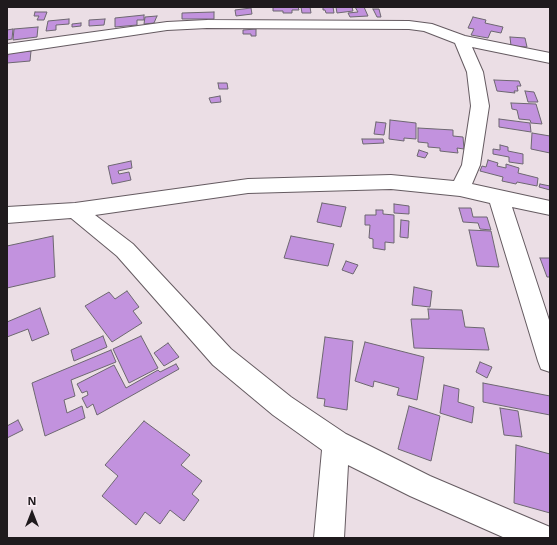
<!DOCTYPE html>
<style>
body{margin:0}
#map{position:relative;width:557px;height:545px;overflow:hidden;background:#ebdee5;font-family:"Noto Sans",sans-serif}
canvas{display:block}
.frame{position:absolute;inset:0;border:8px solid #1f1a1d;pointer-events:none}
.north{position:absolute;left:12px;top:493px;width:40px;height:40px;-webkit-text-stroke:3px #f8ebf2;paint-order:stroke;rotate:0deg;font-size:11px;font-weight:700;line-height:16px;text-align:center;color:#1f1a1d}
.north::after{content:'';display:block;margin:auto;width:14px;height:18px;background:#1f1a1d;clip-path:polygon(50% 0,100% 100%,50% 72%,0 100%)}
</style>
<div id="map">
<canvas width="557" height="545"></canvas>
<div class="frame"></div>
<div class="north">N</div>
</div>
<script>
const g = document.querySelector('canvas').getContext('2d');
g.lineJoin = 'round';
function paint(path, color) {
  g.fillStyle = color;
  g.fill(path, 'evenodd');
}
function shape(rows) {
  const path = new Path2D();
  for (const r of rows) {
    path.moveTo(r[0], r[1]);
    for (let i = 2; i < r.length; i += 2) path.lineTo(r[i], r[i + 1]);
  }
  return path;
}
function trace(path, color, width, dash) {
  g.strokeStyle = color;
  g.lineWidth = width;
  g.lineCap = dash ? 'butt' : 'round';
  g.setLineDash(dash || []);
  g.stroke(path);
}
const building = shape([
 [273,7,298,7,299,10,292,10,292,13,283,13,283,11,273,11,273,7],
 [301,7,310,7,311,13,302,13,301,7],
 [323,7,333,7,334,13,326,13,325,10,323,10,323,7],
 [336,7,352,7,353,11,337,13,336,7],
 [355,7,364,7,368,16,350,17,348,13,358,12,355,7],
 [251,8,252,14,236,16,235,10,251,8],
 [373,9,379,9,381,17,377,17,373,9],
 [35,12,47,12,44,20,37,20,39,16,34,16,35,12],
 [214,12,214,19,182,19,182,13,214,12],
 [144,15,144,20,137,20,137,25,115,27,115,18,144,15],
 [157,16,154,23,144,24,145,17,157,16],
 [473,17,486,20,485,23,503,27,501,33,491,31,488,38,471,35,474,29,468,28,473,17],
 [69,19,69,24,56,25,56,30,46,31,48,21,69,19],
 [105,19,104,25,89,26,89,20,105,19],
 [81,23,81,26,72,27,72,24,81,23],
 [38,27,37,37,13,40,14,29,38,27],
 [13,29,12,39,7,40,7,30,13,29],
 [256,29,256,36,251,36,251,34,243,34,243,30,256,29],
 [510,37,525,38,527,47,511,46,510,37],
 [31,51,30,61,7,63,8,53,31,51],
 [494,80,519,81,521,86,517,86,518,91,514,91,515,93,497,91,494,80],
 [218,83,227,83,228,89,219,89,218,83],
 [525,91,534,92,538,102,528,102,525,91],
 [220,96,221,102,211,103,209,98,220,96],
 [511,103,536,104,542,124,531,123,530,120,519,119,517,110,512,109,511,103],
 [499,119,530,123,531,132,499,127,499,119],
 [390,120,416,123,416,139,404,138,404,141,389,139,390,120],
 [376,122,386,123,384,135,374,134,376,122],
 [418,128,453,130,453,136,463,137,464,149,457,148,458,153,440,151,440,148,428,147,428,143,418,142,418,128],
 [532,133,550,136,550,153,531,149,532,133],
 [362,139,383,139,384,143,363,144,362,139],
 [500,145,508,147,508,151,523,154,523,164,509,162,509,157,493,154,493,149,500,150,500,145],
 [419,150,428,153,425,158,417,156,419,150],
 [488,160,498,163,497,166,506,168,506,164,519,168,518,173,538,178,537,186,517,182,516,184,502,181,503,177,480,171,482,166,486,167,488,160],
 [131,161,132,168,118,171,119,174,129,172,131,180,112,184,108,166,131,161],
 [540,184,550,186,550,190,539,187,540,184],
 [322,203,346,207,341,227,317,222,322,203],
 [394,204,409,206,409,214,394,213,394,204],
 [459,208,471,208,473,217,487,217,491,230,480,229,478,223,463,222,459,208],
 [376,210,383,210,383,214,394,215,394,243,385,242,385,250,373,248,373,239,369,238,370,225,365,225,365,215,376,215,376,210],
 [401,220,409,221,408,238,400,237,401,220],
 [469,230,491,231,499,267,477,266,469,230],
 [53,236,55,277,7,288,7,246,53,236],
 [291,236,334,244,328,266,284,258,291,236],
 [540,258,550,258,550,277,547,277,540,258],
 [346,261,358,265,353,274,342,270,346,261],
 [414,287,432,291,430,307,412,305,414,287],
 [127,291,139,307,133,311,142,323,112,342,85,306,109,292,115,299,127,291],
 [40,308,49,334,32,341,28,329,7,337,7,322,40,308],
 [428,309,462,310,465,327,484,328,489,350,414,348,411,319,429,319,428,309],
 [103,336,107,347,74,361,71,350,103,336],
 [141,336,158,368,129,383,113,349,141,336],
 [325,337,353,341,347,410,324,406,325,399,317,398,325,337],
 [365,342,424,357,417,400,397,395,399,388,374,381,373,387,355,381,365,342],
 [168,343,179,357,164,366,154,353,168,343],
 [111,350,116,362,71,380,75,396,64,400,67,413,82,406,85,418,45,436,32,383,111,350],
 [480,362,492,367,487,378,476,372,480,362],
 [176,364,179,369,97,415,93,404,87,408,82,398,88,395,87,391,82,393,77,384,114,365,126,388,158,370,160,372,176,364],
 [483,383,550,396,550,415,483,402,483,383],
 [444,385,459,389,458,402,474,407,472,423,440,413,444,385],
 [409,406,440,416,431,461,398,449,409,406],
 [500,408,518,411,522,437,504,435,500,408],
 [18,420,23,430,7,438,7,426,18,420],
 [144,421,190,455,181,465,202,481,192,494,199,500,184,521,170,510,160,524,145,512,136,525,102,496,118,476,105,465,144,421],
 [516,445,550,454,550,513,514,503,516,445]
]);
paint(building, '#c292de');
trace(building, '#6d6770', 1);
const minor = shape([
 [207,20,409,21,432,24,465,36,550,53,550,63,472,47,483,72,489,106,480,165,472,184,550,201,550,215,512,207,550,323,550,372,541,369,538,361,490,203,460,196,391,189,248,193,95,215,133,244,231,349,291,397,346,434,430,476,550,527,550,538,505,538,410,496,348,465,344,538,314,538,322,450,273,415,213,365,117,256,71,218,7,223,7,207,75,203,248,179,391,175,454,181,462,165,471,106,467,72,455,43,424,31,409,29,207,28,167,30,7,54,7,44,167,22,207,20]
]);
trace(minor, '#655b61', 2);
paint(minor, '#fff');
</script>
